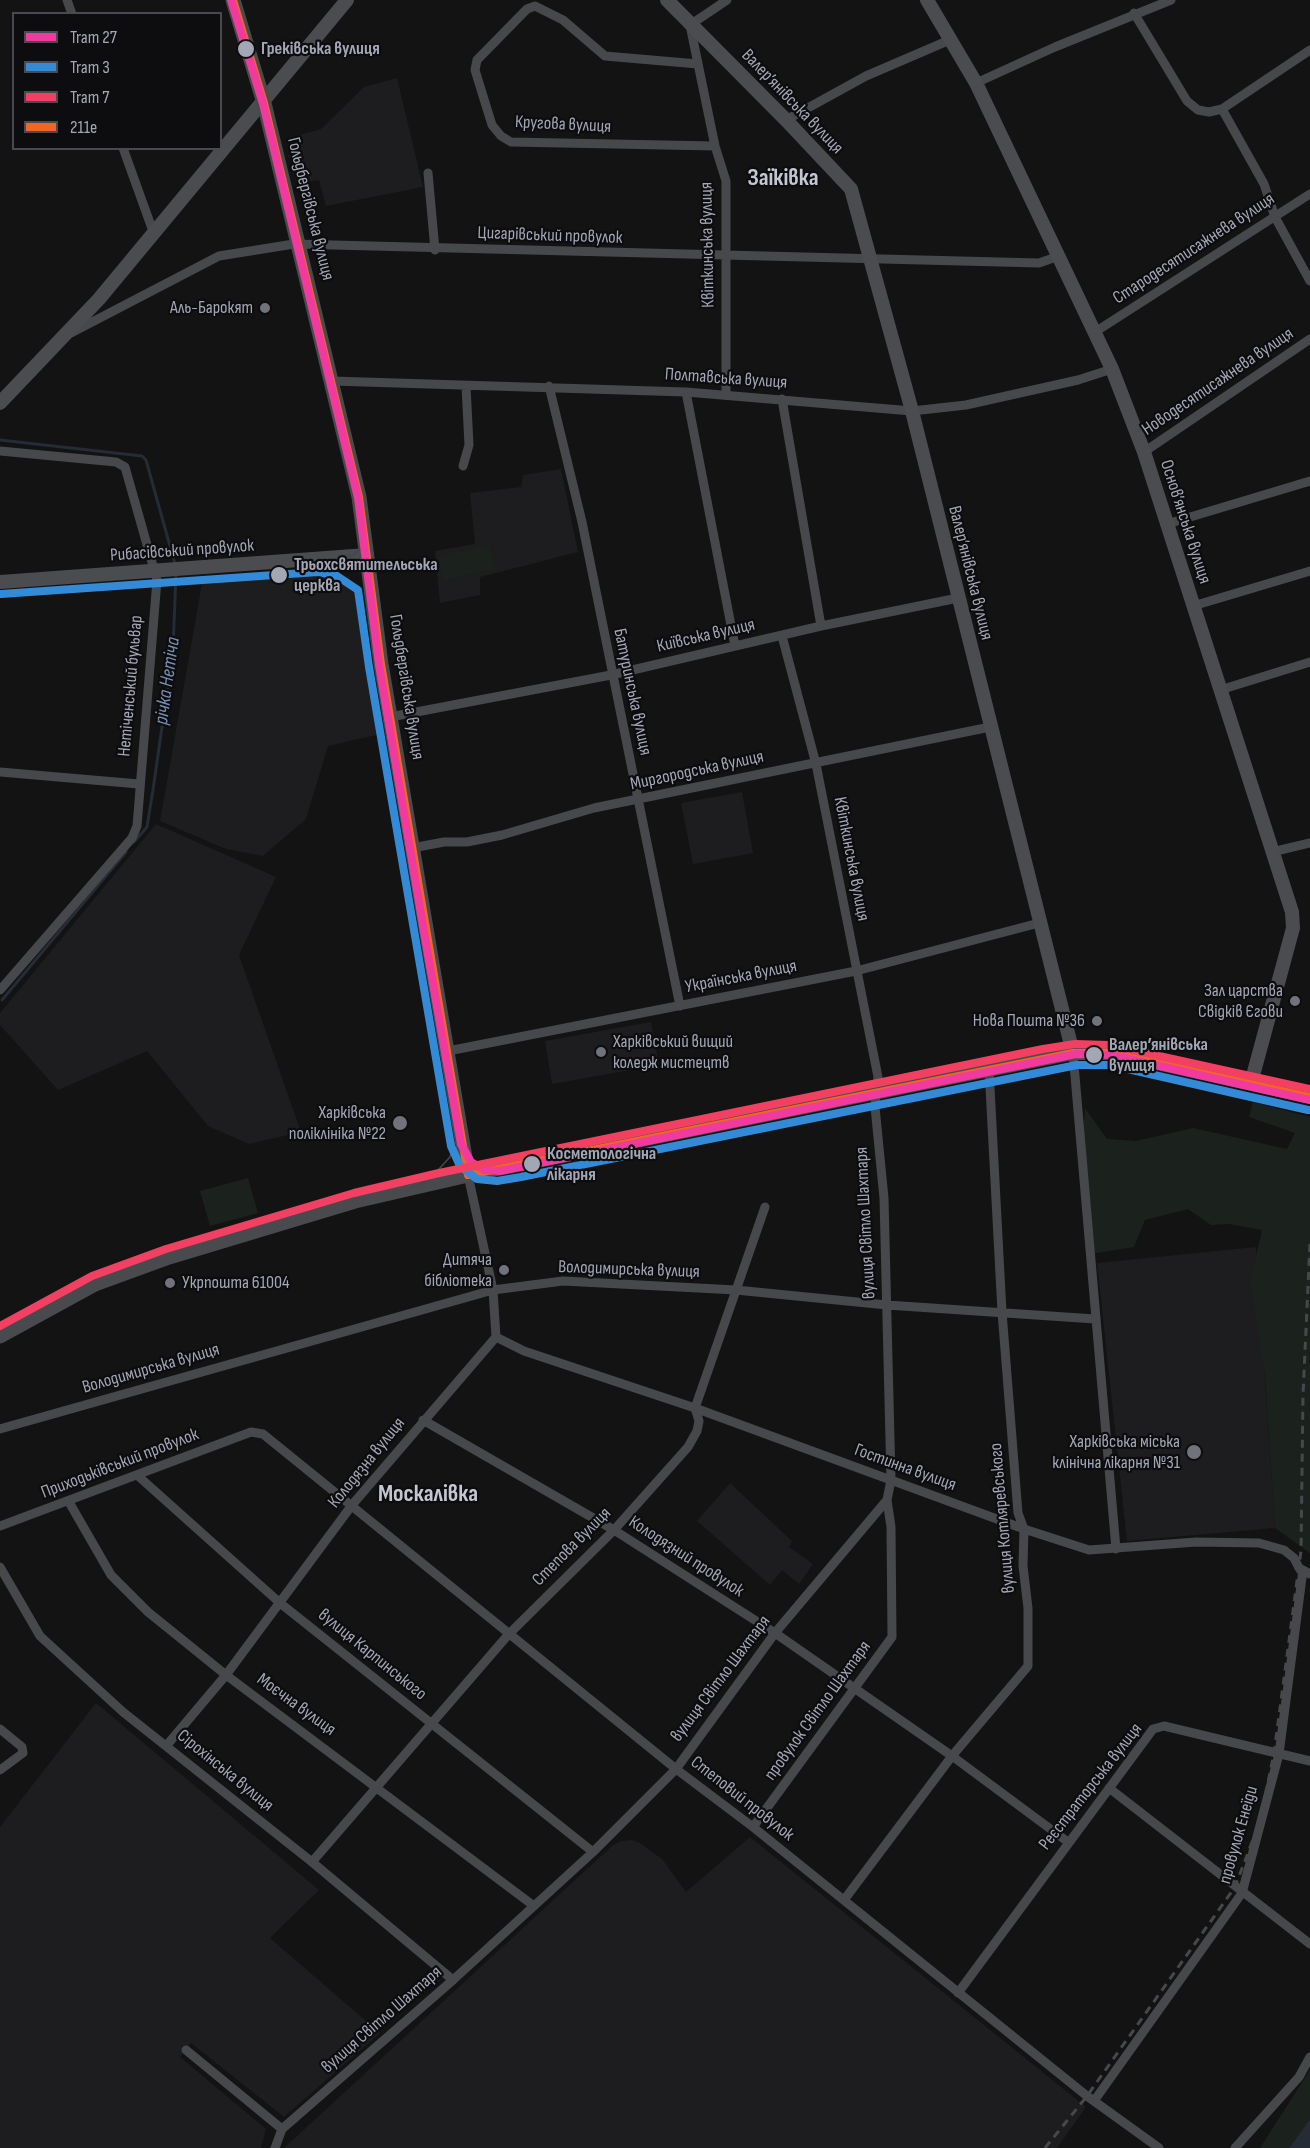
<!DOCTYPE html>
<meta charset="utf-8">
<style>
body{margin:0}
#map{position:relative;width:1310px;height:2148px;overflow:hidden;background:#131313;font-family:"Sofia Sans Condensed",sans-serif}
canvas{display:block}
.legend{position:absolute;left:12px;top:12px;width:210px;height:138px;box-sizing:border-box;background:#0d0d0f;border:2px solid #494a51;margin:0;padding:8px 10px;list-style:none;font-size:18px;color:#a2a6b5}
.legend li{display:flex;align-items:center;gap:12px;height:30px}
.legend b{width:30px;border:2px solid #494a51}
</style>
<div id="map">
<canvas width="1310" height="2148"></canvas>
<ul class="legend">
<li><b style="height:8px;background:#f13a9d"></b>Tram 27</li>
<li><b style="height:8px;background:#338bd7"></b>Tram 3</li>
<li><b style="height:8px;background:#f24062"></b>Tram 7</li>
<li><b style="height:8px;background:#f26522"></b>211е</li>
</ul>
</div>
<script>
const g = document.querySelector('canvas').getContext('2d');
g.lineJoin = 'round';
function paint(path, color) {
  g.fillStyle = color;
  g.fill(path, 'evenodd');
}
function shape(rows) {
  const path = new Path2D();
  for (const r of rows) {
    path.moveTo(r[0], r[1]);
    for (let i = 2; i < r.length; i += 2) path.lineTo(r[i], r[i + 1]);
  }
  return path;
}
function trace(path, color, width, dash) {
  g.strokeStyle = color;
  g.lineWidth = width;
  g.lineCap = dash ? 'butt' : 'round';
  g.setLineDash(dash || []);
  g.stroke(path);
}
function label(font, color, halo, rows, align = 'center') {
  g.font = font + ' "Sofia Sans Condensed",sans-serif';
  g.lineWidth = 4.5;
  g.setLineDash([]);
  g.textBaseline = 'middle';
  g.strokeStyle = halo;
  g.fillStyle = color;
  for (const [text, x, y, turn = 0] of rows) {
    g.save();
    g.translate(x, y);
    g.rotate((+turn || 0) * Math.PI / 180);
    g.textAlign = isNaN(turn) ? turn : align;
    if (halo) g.strokeText(text, 0, 0);
    g.fillText(text, 0, 0);
    g.restore();
  }
}
paint(shape([
 [397,78,423,187,326,206,319,180,299,183,288,138,321,129,364,87],
 [561,469,578,552,480,577,480,595,440,603,435,551,475,544,470,493,521,487,523,475],
 [307,569,358,590,385,733,328,746,306,819,263,856,226,849,160,821,203,578],
 [742,792,753,853,693,864,681,803],
 [156,824,276,877,239,955,301,1132,249,1144,208,1126,147,1051,58,1090,0,1025,0,1013],
 [651,1022,659,1065,552,1084,545,1041],
 [1256,1247,1275,1528,1127,1541,1097,1263],
 [730,1483,792,1541,789,1547,813,1564,799,1584,782,1570,770,1585,697,1521],
 [96,1703,319,1890,270,1938,380,2033,284,2117,191,2043,180,2057,266,2129,261,2148,0,2148,0,1827],
 [750,1837,1086,2107,1057,2148,284,2148,612,1846,621,1841,632,1840,640,1843,662,1859,686,1892]
]), '#1d1d1f');
paint(shape([
 [490,546,494,569,443,580,439,557],
 [1253,1102,1310,1117,1310,1553,1275,1528,1265,1375,1250,1283,1262,1230,1229,1224,1211,1225,1188,1209,1145,1220,1134,1247,1090,1254,1082,1152,1085,1108,1107,1139,1136,1141,1193,1128,1287,1149,1295,1133,1249,1117],
 [248,1178,258,1213,210,1226,200,1191],
 [1310,2070,1310,2120,1289,2148,1260,2148]
]), '#1b221d');
paint(shape([
 [1310,2120,1310,2148,1289,2148,1308,2122]
]), '#252c35');
trace(shape([
 [0,440,142,456,146,460,175,564],
 [134,842,147,827,153,790,173,650,176,573],
 [2,1000,126,852]
]), '#252c35', 3);
trace(shape([
 [67,0,72,14],
 [1134,13,1187,101,1198,110,1209,112,1222,109,1264,184,1275,217,1310,281],
 [698,64,605,56,563,20,535,6,527,9,477,60,475,70,492,125,501,136,511,142,715,146],
 [976,83,1055,47,1171,0],
 [1222,109,1310,50],
 [786,120,866,76,952,39],
 [123,148,154,234],
 [428,173,435,250],
 [1095,332,1310,194],
 [71,333,219,256,294,244,1039,263,1059,256],
 [332,381,686,392,912,411,966,405,1078,380,1112,369],
 [549,386,582,522,680,1006],
 [686,392,735,646],
 [726,395,726,181,715,146,690,25,727,0],
 [782,399,821,626],
 [0,451,116,462,125,467,157,580,137,826,132,838,0,990],
 [1144,452,1310,339],
 [463,466,469,445,466,386],
 [1167,524,1310,481],
 [1193,606,1310,571],
 [1220,690,1310,662],
 [390,717,611,675,821,626,958,598],
 [0,772,139,784],
 [412,848,444,842,467,842,502,835,594,808,990,727],
 [1272,852,1310,843],
 [448,1051,856,971,1039,923],
 [1073,1053,1116,1549],
 [496,1337,524,1351,695,1408,1024,1529,1089,1550,1196,1542,1259,1543,1284,1550,1294,1558,1299,1568,1310,1574],
 [423,1420,614,1530,775,1633,952,1756,1068,1842],
 [0,1429,493,1290,563,1281,736,1290,887,1305,1095,1319],
 [137,1475,280,1603,593,1852],
 [69,1502,111,1575,148,1612,226,1675,534,1906],
 [0,1526,251,1432,263,1434,676,1769,753,1827,1087,2096,1159,2148],
 [0,1567,40,1636,123,1712,312,1862,453,1980],
 [0,1729,22,1747,23,1753,0,1770],
 [167,1745,226,1675,352,1505,496,1337,493,1290,468,1175],
 [1109,1788,1310,1944],
 [753,1827,892,1637,891,1527,887,1500],
 [312,1862,508,1635,614,1530,688,1447,697,1431,699,1421,695,1408,765,1207],
 [844,1900,952,1756,1028,1666,1028,1608,1023,1566,1024,1529,1018,1513,1002,1312,989,1069],
 [958,1993,1153,1729,1164,1726,1310,1761],
 [186,2050,282,2129],
 [1094,2101,1242,1893,1279,1754,1303,1570],
 [275,2148,282,2129,453,1980,593,1852,676,1769,775,1633,887,1500,891,1480,884,1198,875,1107,878,1077,816,764,782,636],
 [1235,2148,1299,2077,1310,2057]
]), '#47484c', 9);
trace(shape([
 [667,0,786,120,851,189,912,411,1073,1053],
 [927,0,976,83,1112,369,1144,452,1292,912,1293,928,1251,1083],
 [0,403,99,299,347,0],
 [0,582,367,555],
 [468,1175,1073,1053,1112,1053,1310,1097]
]), '#4b4c50', 14);
trace(shape([
 [0,1336,95,1284,169,1257,355,1201,468,1175,381,664,359,497,264,103,233,0]
]), '#494a4e', 15);
trace(shape([
 [315,561,342,559,355,554,364,542,365,526],
 [406,1191,429,1180,450,1157,459,1131,458,1105]
]), '#47484c', 1.5);
trace(shape([
 [1045,2148,1087,2096,1235,1887,1260,1821,1274,1753,1301,1551,1303,1395,1310,1243]
]), '#47484c', 3, [8, 6]);
trace(shape([
 [233,0,264,103,359,497,381,664,468,1175],
 [468,1175,1073,1053,1112,1053,1310,1097]
]), '#f26522', 8);
trace(shape([
 [231,0,263,104,358,498,379,665,425,938,461,1144,471,1162,484,1170,500,1171,1076,1054,1111,1055,1310,1100]
]), '#f13a9d', 8);
trace(shape([
 [1,594,318,572,337,576,358,590,369,667,451,1146,460,1166,477,1179,497,1181,521,1177,1077,1065,1110,1065,1308,1110]
]), '#338bd7', 8);
trace(shape([
 [0,1326,92,1276,166,1249,354,1193,439,1173,1043,1049,1075,1044,1109,1045,1310,1089]
]), '#f24062', 8);
for (const [x, y, r, color] of [
 [246,49,9,"#a2a6b5"],
 [265,308,6,"#70737c"],
 [279,575,9,"#a2a6b5"],
 [1295,1001,6,"#70737c"],
 [1097,1021,6,"#70737c"],
 [601,1052,6,"#70737c"],
 [1094,1055,9,"#a2a6b5"],
 [400,1123,8,"#70737c"],
 [532,1164,9,"#a2a6b5"],
 [504,1270,6,"#70737c"],
 [170,1283,6,"#70737c"],
 [1194,1452,8,"#70737c"]
]) {
  const dot = new Path2D();
  dot.arc(x, y, r, 0, 2 * Math.PI);
  g.fillStyle = color;
  g.fill(dot);
  trace(dot, '#0d0d0f', 2);
}
label('bold 18px', '#a2a6b5', '#0d0d0f', [
 ["Греківська вулиця",261,49],
 ["Трьохсвятительська",294,565],
 ["церква",294,586],
 ["Валер’янівська",1109,1045],
 ["вулиця",1109,1066],
 ["Косметологічна",547,1154],
 ["лікарня",547,1175]
], 'left');
label('18px', '#a2a6b5', '#0d0d0f', [
 ["Валер’янівська вулиця",792,102,46],
 ["Кругова вулиця",563,125,3],
 ["Гольдбергівська вулиця",310,209,76],
 ["Цигарівський провулок",550,236,2],
 ["Квіткинська вулиця",708,245,-91],
 ["Стародесятисажнева вулиця",1194,249,-33],
 ["Полтавська вулиця",726,379,4],
 ["Новодесятисажнева вулиця",1218,382,-34],
 ["Основ’янська вулиця",1185,522,72],
 ["Рибасівський провулок",182,551,-4],
 ["Валер’янівська вулиця",970,573,76],
 ["Київська вулиця",706,636,-13],
 ["Нетіченський бульвар",131,686,-85],
 ["Гольдбергівська вулиця",406,687,81],
 ["Батуринська вулиця",632,692,78],
 ["Миргородська вулиця",697,771,-12],
 ["Квіткинська вулиця",851,859,79],
 ["Українська вулиця",741,977,-11],
 ["вулиця Світло Шахтаря",866,1223,-93],
 ["Володимирська вулиця",629,1270,2],
 ["Володимирська вулиця",151,1369,-16],
 ["Колодязна вулиця",367,1463,-51],
 ["Приходьківський провулок",120,1464,-21],
 ["Гостинна вулиця",905,1468,20],
 ["вулиця Котляревського",1003,1518,-95],
 ["Степова вулиця",572,1547,-45],
 ["Колодязний провулок",686,1557,33],
 ["вулиця Карпинського",372,1655,39],
 ["вулиця Світло Шахтаря",721,1679,-53],
 ["Моєчна вулиця",296,1705,36],
 ["провулок Світло Шахтаря",818,1711,-54],
 ["Сірохінська вулиця",225,1771,39],
 ["Реєстраторська вулиця",1091,1787,-52],
 ["Степовий провулок",742,1799,38],
 ["провулок Енеїди",1239,1835,-74],
 ["вулиця Світло Шахтаря",382,2020,-41]
]);
label('18px', '#a2a6b5', '#0d0d0f', [
 ["Аль-Барокят",253,308],
 ["Зал царства",1283,991],
 ["Свідків Єгови",1283,1012],
 ["Нова Пошта №36",1085,1021],
 ["Харківський вищий",613,1042,"left"],
 ["коледж мистецтв",613,1063,"left"],
 ["Харківська",386,1113],
 ["поліклініка №22",386,1134],
 ["Дитяча",492,1260],
 ["бібліотека",492,1281],
 ["Укрпошта 61004",182,1283,"left"],
 ["Харківська міська",1180,1442],
 ["клінічна лікарня №31",1180,1463]
], 'right');
label('italic 20px', '#7690b3', '#0d0d0f', [
 ["річка Нетіча",168,681,-82]
]);
label('bold 24px', '#c4c6d1', '#0d0d0f', [
 ["Заїківка",783,179],
 ["Москалівка",428,1495]
]);
</script>
